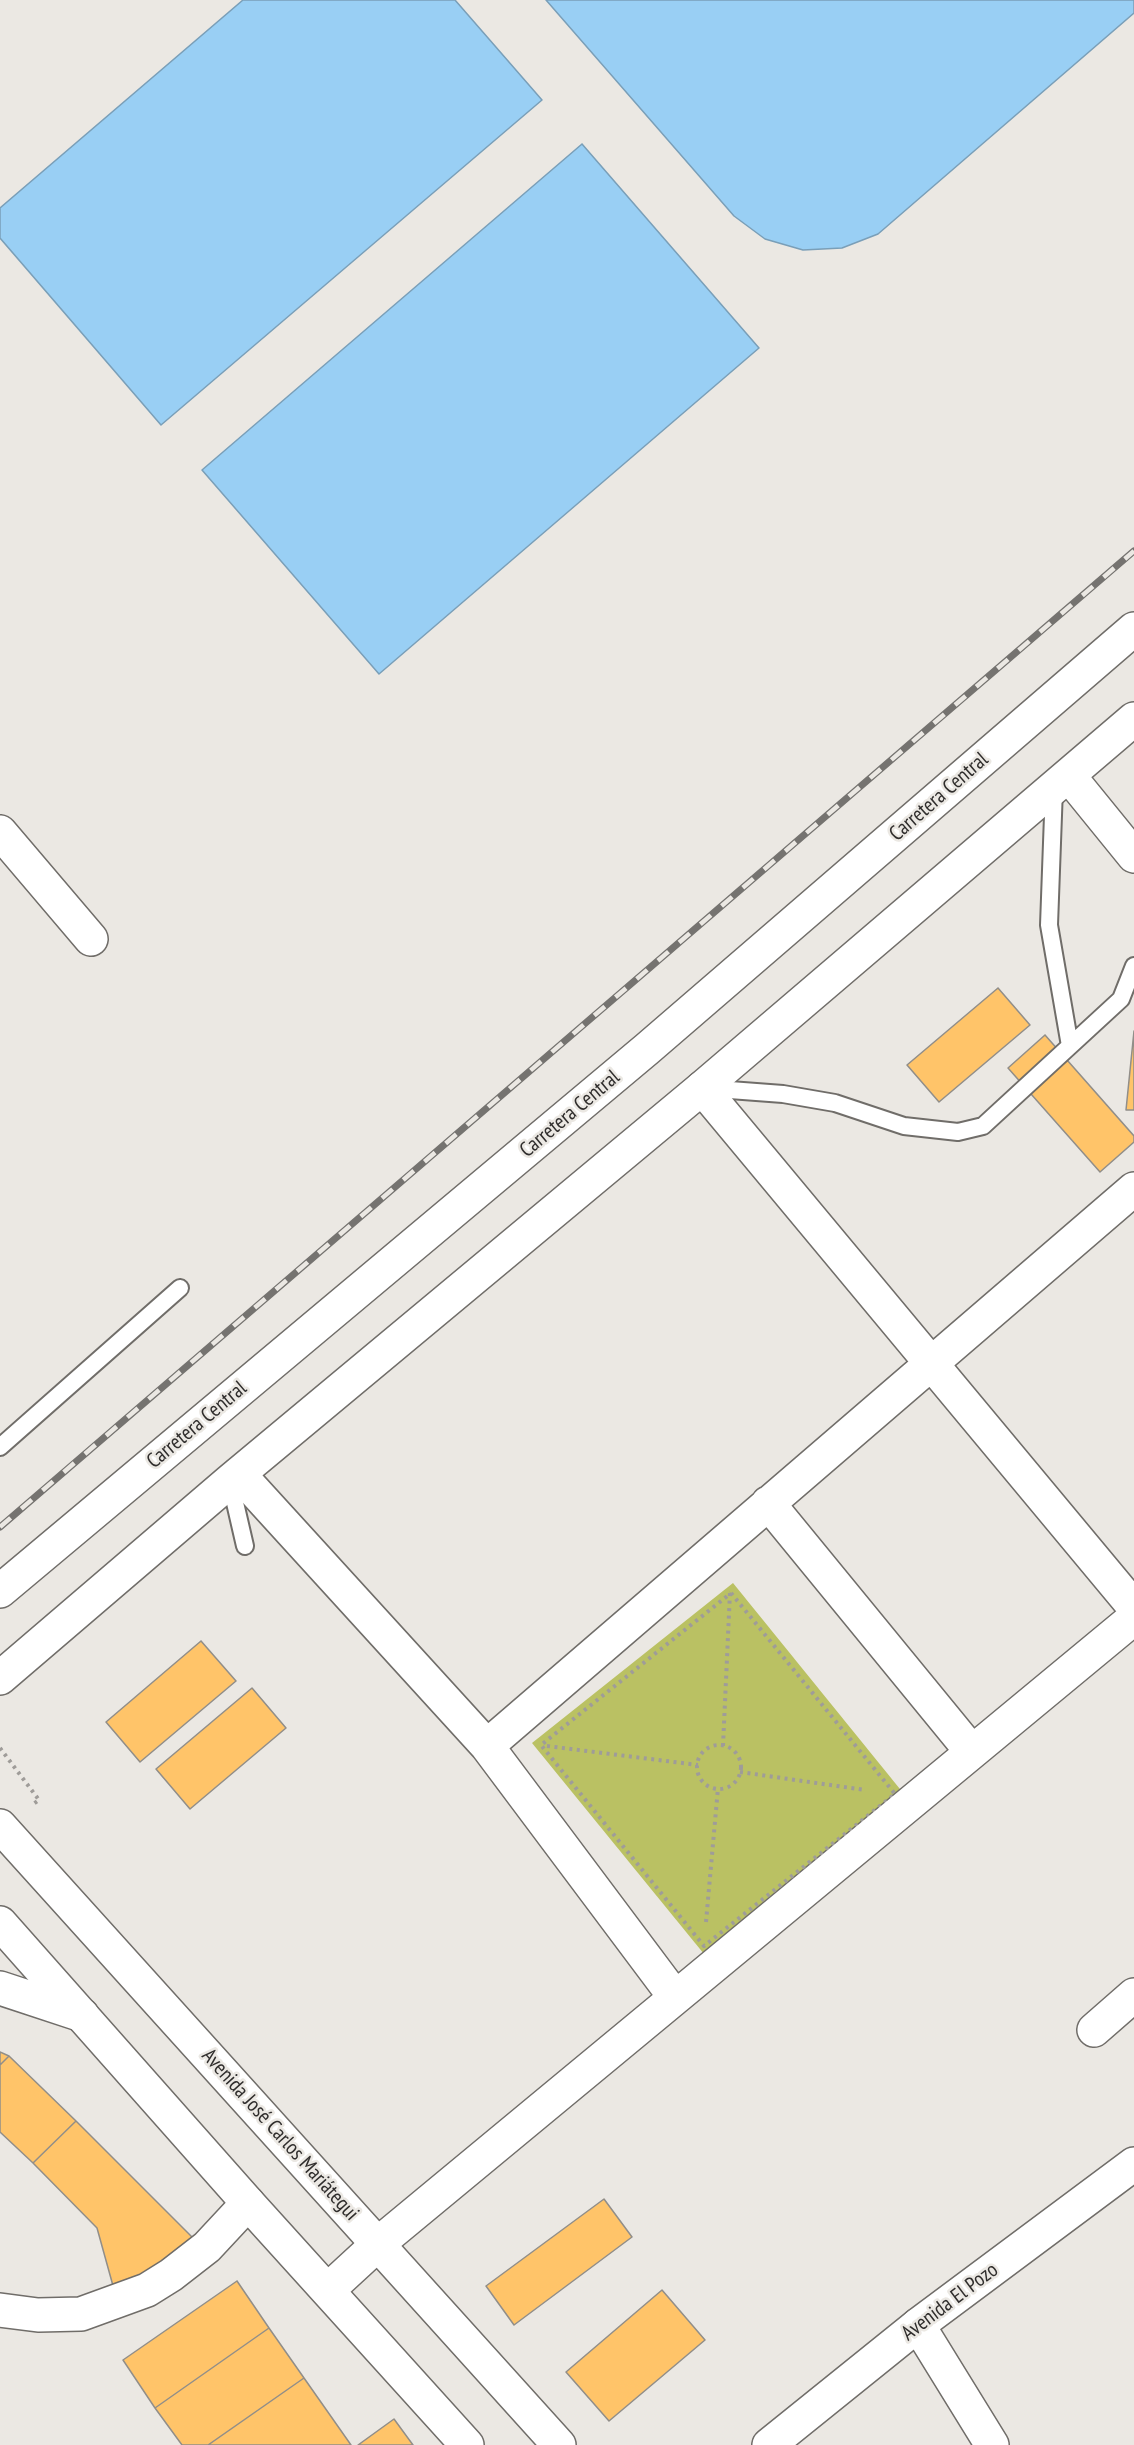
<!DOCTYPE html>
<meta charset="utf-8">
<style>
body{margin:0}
canvas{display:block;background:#ebe8e3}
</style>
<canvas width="1134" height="2445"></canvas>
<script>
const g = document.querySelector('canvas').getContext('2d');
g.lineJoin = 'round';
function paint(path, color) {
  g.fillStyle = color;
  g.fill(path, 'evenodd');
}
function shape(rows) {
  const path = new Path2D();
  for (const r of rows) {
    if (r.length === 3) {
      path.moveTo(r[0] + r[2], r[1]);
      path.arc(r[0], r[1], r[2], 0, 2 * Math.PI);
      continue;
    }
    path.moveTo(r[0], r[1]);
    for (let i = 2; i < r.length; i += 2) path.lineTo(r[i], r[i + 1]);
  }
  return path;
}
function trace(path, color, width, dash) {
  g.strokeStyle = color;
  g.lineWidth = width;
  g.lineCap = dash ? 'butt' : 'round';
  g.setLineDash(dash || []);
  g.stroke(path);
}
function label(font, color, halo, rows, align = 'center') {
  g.font = font + ' "PT Sans Narrow",sans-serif';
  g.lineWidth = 5;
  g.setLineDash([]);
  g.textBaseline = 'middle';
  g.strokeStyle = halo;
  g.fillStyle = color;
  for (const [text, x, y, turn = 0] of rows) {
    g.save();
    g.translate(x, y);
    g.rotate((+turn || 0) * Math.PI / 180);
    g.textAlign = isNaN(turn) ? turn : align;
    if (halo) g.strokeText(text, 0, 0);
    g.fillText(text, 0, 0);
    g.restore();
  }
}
paint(shape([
 [733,1583,904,1794,704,1954,532,1743]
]), '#bac163');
const water = shape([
 [243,0,455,0,542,100,161,425,0,238,0,208,243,0],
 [546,0,1134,0,1134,13,878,234,842,248,803,250,765,239,734,216,546,0],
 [582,144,759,348,379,674,202,470,582,144]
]);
paint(water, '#99cff4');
trace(water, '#7a9fb8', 1.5);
const building = shape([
 [998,988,1030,1025,939,1102,907,1065,998,988],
 [1134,1031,1134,1110,1126,1110,1134,1031],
 [1045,1035,1134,1136,1134,1142,1100,1172,1008,1068,1045,1035],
 [201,1641,236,1681,140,1762,106,1722,201,1641],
 [252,1688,286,1728,190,1809,156,1769,252,1688],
 [0,2052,9,2056,0,2065,0,2052],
 [9,2056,76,2121,33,2163,0,2132,0,2065,9,2056],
 [76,2121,200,2245,115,2293,97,2228,33,2163,76,2121],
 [604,2199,632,2237,514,2325,486,2286,604,2199],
 [237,2281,269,2328,155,2408,123,2360,237,2281],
 [662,2290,705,2340,609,2421,566,2372,662,2290],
 [269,2328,304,2378,208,2445,182,2445,155,2408,269,2328],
 [304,2378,351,2445,208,2445,304,2378],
 [394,2419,413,2445,358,2445,394,2419]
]);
paint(building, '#ffc469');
trace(building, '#918e89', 1.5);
const service = shape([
 [1054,788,1049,925,1070,1046],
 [703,1088,783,1094,835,1103,904,1126,958,1132,983,1126,1121,999,1134,966],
 [0,1447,180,1288],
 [230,1481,245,1546]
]);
const minor = shape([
 [1069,776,1134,856],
 [0,832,91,939],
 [702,1088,1134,1607],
 [239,1474,487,1746,675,1997],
 [768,1503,972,1752],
 [487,1746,1134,1189],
 [1094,2030,1134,1995],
 [328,2290,379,2243,1134,1618],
 [0,2310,38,2315,81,2314,147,2290,171,2275,207,2247,248,2203],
 [918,2325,992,2445]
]);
const tertiary = shape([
 [769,2445,918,2325,1134,2164]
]);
const secondary = shape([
 [0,1826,559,2445],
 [0,1923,248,2203,467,2445]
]);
const trunk = shape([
 [0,1591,647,1049,1134,629],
 [0,1678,230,1481,702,1088,1134,719],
 [0,1988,82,2015]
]);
trace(service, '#706d69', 20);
trace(minor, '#706d69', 36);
trace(tertiary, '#706d69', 36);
trace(secondary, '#706d69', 36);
trace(trunk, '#706d69', 36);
trace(shape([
 [731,1593,895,1794,704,1946,541,1745,731,1593],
 [719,1767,22],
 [547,1746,698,1765],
 [723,1746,730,1592],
 [0,1748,39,1800,32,1805],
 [740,1772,865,1790],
 [706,1922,718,1788]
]), '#9f9c99', 4, [3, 4.5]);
trace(service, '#fff', 16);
trace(minor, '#fff', 33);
trace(tertiary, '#fff', 33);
trace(secondary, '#fff', 33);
trace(trunk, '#fff', 33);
const rail = shape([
 [0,1527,1134,551]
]);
trace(rail, '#757370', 7);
trace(rail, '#ebe8e3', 4.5, [14]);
label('21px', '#302e2d', '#ebe8e3', [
 ["Carretera Central",939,797,-41],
 ["Carretera Central",570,1114,-40],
 ["Carretera Central",197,1425,-40],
 ["Avenida José Carlos Mariátegui",280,2135,48],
 ["Avenida El Pozo",950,2302,-37]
]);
</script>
